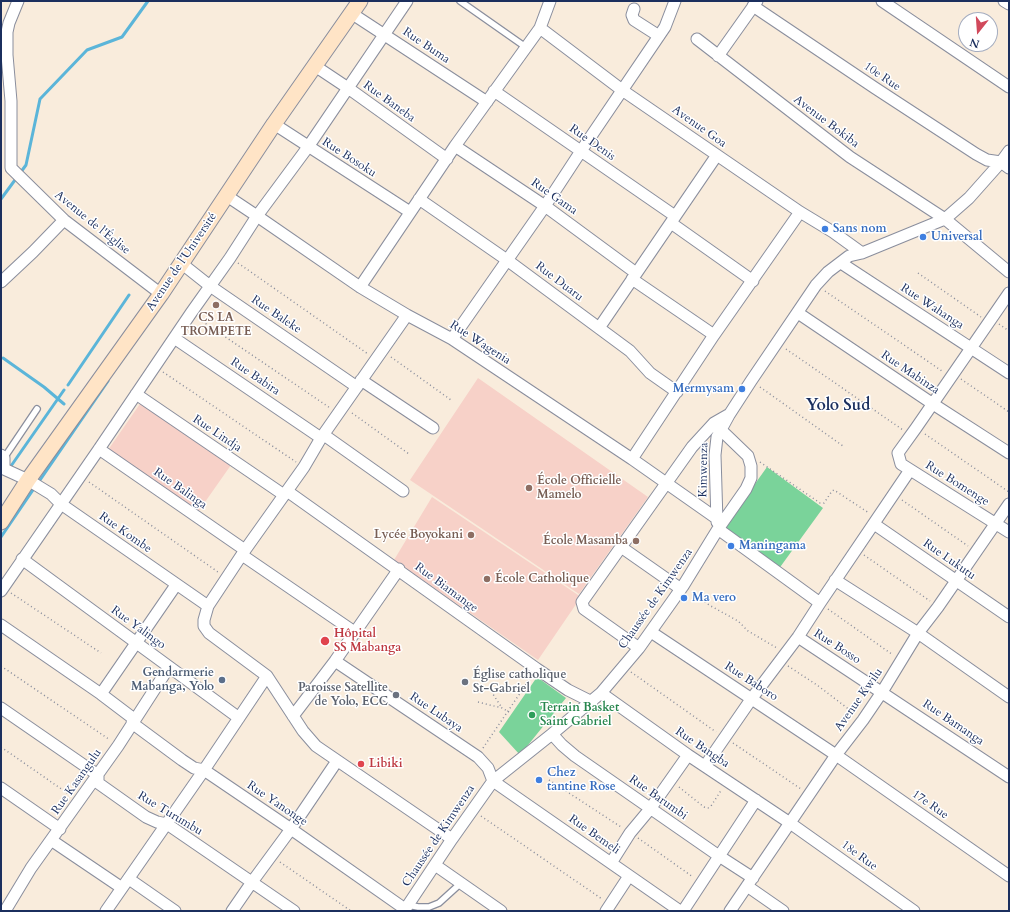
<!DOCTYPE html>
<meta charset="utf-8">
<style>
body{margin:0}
#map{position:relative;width:1010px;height:912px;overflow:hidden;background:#f9ecdc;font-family:Cardo,serif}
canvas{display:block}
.frame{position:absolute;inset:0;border:2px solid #1b2f5e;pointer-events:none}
.north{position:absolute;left:958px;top:12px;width:40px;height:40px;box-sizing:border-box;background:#fff;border:1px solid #a4acbf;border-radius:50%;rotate:197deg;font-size:11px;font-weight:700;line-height:16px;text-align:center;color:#1b2f5e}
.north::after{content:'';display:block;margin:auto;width:14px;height:18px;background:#d1495b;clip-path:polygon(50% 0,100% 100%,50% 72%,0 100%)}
</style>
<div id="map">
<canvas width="1010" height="912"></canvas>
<div class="frame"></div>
<div class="north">N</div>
</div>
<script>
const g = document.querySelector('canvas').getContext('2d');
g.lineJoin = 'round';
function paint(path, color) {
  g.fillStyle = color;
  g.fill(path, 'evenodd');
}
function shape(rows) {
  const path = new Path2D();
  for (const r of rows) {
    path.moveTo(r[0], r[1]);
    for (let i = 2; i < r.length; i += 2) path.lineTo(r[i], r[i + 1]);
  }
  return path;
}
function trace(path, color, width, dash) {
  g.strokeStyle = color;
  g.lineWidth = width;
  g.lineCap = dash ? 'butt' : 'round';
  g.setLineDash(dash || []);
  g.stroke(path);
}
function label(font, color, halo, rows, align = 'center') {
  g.font = font + ' Cardo,serif';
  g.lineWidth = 3;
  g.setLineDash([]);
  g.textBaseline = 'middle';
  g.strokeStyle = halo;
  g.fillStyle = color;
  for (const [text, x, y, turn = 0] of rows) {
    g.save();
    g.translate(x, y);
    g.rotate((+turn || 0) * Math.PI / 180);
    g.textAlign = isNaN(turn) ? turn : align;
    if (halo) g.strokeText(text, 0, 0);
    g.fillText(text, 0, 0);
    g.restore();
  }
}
paint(shape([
 [478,378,648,497,579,594,410,480],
 [142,401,231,465,198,512,108,450],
 [432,497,581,597,538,660,394,560]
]), '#f7d1c8');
paint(shape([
 [767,467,823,508,778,570,722,530],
 [537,677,566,698,520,755,499,732]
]), '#7ad39a');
trace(shape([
 [1,199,26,165,40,99,87,50,122,37,148,1],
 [3,358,44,387,64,404],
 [68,385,129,295],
 [11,466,64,390],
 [38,483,108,381],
 [1,537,35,487]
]), '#5bb5d9', 3);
const lane = shape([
 [460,1,527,48],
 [4,458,37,409],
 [408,905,418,907,429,907,439,903,461,883]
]);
const street = shape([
 [18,1,9,23,7,32,7,55,11,101,11,168,64,220,161,294],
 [550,1,540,28,622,90,800,212,833,232,862,253],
 [882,1,1009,87],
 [1004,1,1009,4],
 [753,6,875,88,976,154,987,160,1001,162,1009,168],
 [634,9,632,15,634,20,659,36],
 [351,13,487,102],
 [697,39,850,157,945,219,1009,272],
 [718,56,757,1],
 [315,66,348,88,447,159],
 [494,91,675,216],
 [274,124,410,212],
 [455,146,545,206,636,273],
 [227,196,257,216,360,287,407,315,452,339,632,459,716,518],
 [419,199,507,260,630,351,650,373,677,392],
 [671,223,753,281],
 [181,263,210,286,357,387],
 [841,263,1009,373],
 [632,279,714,335],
 [1,282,33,252,64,220],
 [360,287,455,146,540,28],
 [1009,293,916,428,898,453,901,464,1009,532],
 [798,313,933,404,1009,453],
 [407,315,321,438,304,467,245,550,208,606,204,620,204,626,209,633,267,676,303,731,316,746,452,839],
 [599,328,717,155],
 [174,338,321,438],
 [452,339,545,206,581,151,665,27,675,1],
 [361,380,433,428],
 [136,394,284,495],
 [324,435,403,491],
 [99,449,245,550],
 [1,455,4,458,4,469,28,480,51,494,61,504,208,606],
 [632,459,714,335,800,212],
 [287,491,537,669,568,690,592,702],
 [717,522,715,455,717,437,729,415,751,381,816,285,828,272,849,256,862,253,945,219,969,198,1001,162,1009,151],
 [874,524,1009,617],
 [718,529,820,603],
 [621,547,681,589],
 [242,555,356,633],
 [22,559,239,718],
 [835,580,918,633,1009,697],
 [1,591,99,449,191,313,230,258,257,216,308,147,407,1],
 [1,625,101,694,134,719],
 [651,632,836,755,1009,876],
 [798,637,1009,777],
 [639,648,584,609,582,602,692,447,714,423,728,415],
 [335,661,478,757,488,768,493,781,680,911],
 [601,693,688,755,790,823,914,911],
 [101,694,176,585],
 [1,708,98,775,98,783,146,817,157,822,167,824,294,911],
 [293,716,335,661,399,569],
 [132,723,182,760,194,768,204,770,291,829,405,909],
 [552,734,562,745,575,756,719,856,753,878],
 [705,766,752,698,798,637,820,603,910,470],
 [1,788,60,829],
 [51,840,122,888],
 [611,863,630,833,650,809,688,755],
 [435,865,501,911],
 [129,879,175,911],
 [747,886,783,911],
 [5,911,31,868,118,746,169,667],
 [106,911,204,770,267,676],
 [232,911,252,882,291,829,337,761],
 [404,911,452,839,493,781,552,734,601,693,639,648,683,586,718,529,746,489,751,478,751,466,748,456,721,430],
 [606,911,629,876],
 [683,911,756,800],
 [730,911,836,755,863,720,882,692,918,633,938,607,1009,504]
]);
const secondary = shape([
 [1,522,28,480,161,294,274,124,360,1]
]);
trace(lane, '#8a8e9d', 8);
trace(street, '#8a8e9d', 13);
trace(secondary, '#8a8e9d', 17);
trace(shape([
 [238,263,368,354],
 [918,273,981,317],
 [825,291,942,371],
 [199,319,330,408],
 [999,324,1009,331],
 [786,349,903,430],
 [391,357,451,400],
 [163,372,296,462],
 [961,379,1009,412],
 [760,387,843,446],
 [352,413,409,454],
 [925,434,1009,492],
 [760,462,820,503,824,503,832,491,834,490,869,513],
 [89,482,218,572],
 [902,500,968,546],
 [864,555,930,601],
 [692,592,709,605,738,621,748,631,777,648],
 [11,593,101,653],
 [828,609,893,655],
 [1,666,110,740],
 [788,666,817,685,855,714],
 [631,672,716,732],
 [489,688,502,708],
 [478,702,502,708,509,712],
 [733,743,801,789],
 [1,747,70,795],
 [483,748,531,677],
 [549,780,621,827],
 [679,787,704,807,708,808,711,806,722,789],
 [481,816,602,899],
 [638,838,693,877],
 [280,862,351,911]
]), '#8a8e9d', 1.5, [1, 3]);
trace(lane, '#fff', 5.5);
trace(street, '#fff', 11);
trace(secondary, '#ffe4c6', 15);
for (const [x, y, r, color] of [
 [825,229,4,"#3f7fe0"],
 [923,237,4,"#3f7fe0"],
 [216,305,4,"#8d6e63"],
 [742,389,4,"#3f7fe0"],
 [529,488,4,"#8d6e63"],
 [471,535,4,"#8d6e63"],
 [636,541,4,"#8d6e63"],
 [731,546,4,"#3f7fe0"],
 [487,579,4,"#8d6e63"],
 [684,598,4,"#3f7fe0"],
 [325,641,5,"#e0444e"],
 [222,680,4,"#5c6f8a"],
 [465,682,4,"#6b7280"],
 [396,695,4,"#6b7280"],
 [532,715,4,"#2e9e5b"],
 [361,764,4,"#e0444e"],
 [539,780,4,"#3f7fe0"]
]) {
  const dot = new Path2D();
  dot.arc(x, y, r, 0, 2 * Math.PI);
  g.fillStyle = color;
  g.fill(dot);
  trace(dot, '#fff', 1.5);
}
label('12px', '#1b2f5e', '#fff', [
 ["Rue Buma",426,46,34],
 ["10e Rue",882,77,34],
 ["Rue Baneba",389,102,36],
 ["Avenue Bokiba",826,122,37],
 ["Avenue Goa",699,127,35],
 ["Rue Denis",592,143,35],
 ["Rue Bosoku",349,158,33],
 ["Rue Gama",554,197,35],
 ["Avenue de l'Église",92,223,39],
 ["Avenue de l’Université",182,262,-56],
 ["Rue Duaru",559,282,37],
 ["Rue Wahanga",932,307,33],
 ["Rue Baleke",276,315,34],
 ["Rue Wagenia",480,343,33],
 ["Rue Mabinza",910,373,34],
 ["Rue Babira",255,377,34],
 ["Rue Lindja",217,434,34],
 ["Kimwenza",704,470,-89],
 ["Rue Bomenge",957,484,32],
 ["Rue Balinga",180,489,35],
 ["Rue Kombe",125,533,35],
 ["Rue Lukutu",949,560,35],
 ["Rue Biamange",446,588,36],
 ["Chaussée de Kimwenza",656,599,-55],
 ["Rue Yalingo",138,628,36],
 ["Rue Bosso",837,647,33],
 ["Rue Baboro",751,682,33],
 ["Avenue Kwilu",859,700,-55],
 ["Rue Lubaya",436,713,34],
 ["Rue Bamanga",953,723,34],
 ["Rue Bangba",702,748,34],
 ["Rue Kasangulu",77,782,-55],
 ["Rue Barumbi",658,798,35],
 ["Rue Yanonge",277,804,34],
 ["17e Rue",930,805,35],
 ["Rue Turumbu",170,814,31],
 ["Rue Bemeli",594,835,35],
 ["Chaussée de Kimwenza",439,836,-56],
 ["18e Rue",859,856,36]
]);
label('bold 12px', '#366cbe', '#fff', [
 ["Sans nom",833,229],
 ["Universal",931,237],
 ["Mermysam",734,389,"right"],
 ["Maningama",739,546],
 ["Ma vero",692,598],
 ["Chez",547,773],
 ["tantine Rose",547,787]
], 'left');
label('bold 12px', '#785e54', '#fff', [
 ["CS LA",216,318,"center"],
 ["TROMPETE",216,332,"center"],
 ["École Officielle",537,481],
 ["Mamelo",537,495],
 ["Lycée Boyokani",463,535,"right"],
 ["École Masamba",628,541,"right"],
 ["École Catholique",495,579]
], 'left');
label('bold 12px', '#be3a42', '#fff', [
 ["Hôpital",334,634],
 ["SS Mabanga",334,648],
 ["Libiki",369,764]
], 'left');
label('bold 12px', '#4e5e75', '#fff', [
 ["Gendarmerie",214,673],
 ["Mabanga, Yolo",214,687]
], 'right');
label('bold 12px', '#5b616d', '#fff', [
 ["Église catholique",473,675],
 ["St-Gabriel",473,689],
 ["Paroisse Satellite",388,688,"right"],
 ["de Yolo, ECC",388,702,"right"]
], 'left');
label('bold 12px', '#27864d', '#fff', [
 ["Terrain Basket",540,708],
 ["Saint Gabriel",540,722]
], 'left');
label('bold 16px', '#1b2f5e', '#fff', [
 ["Yolo Sud",838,406]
]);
</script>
